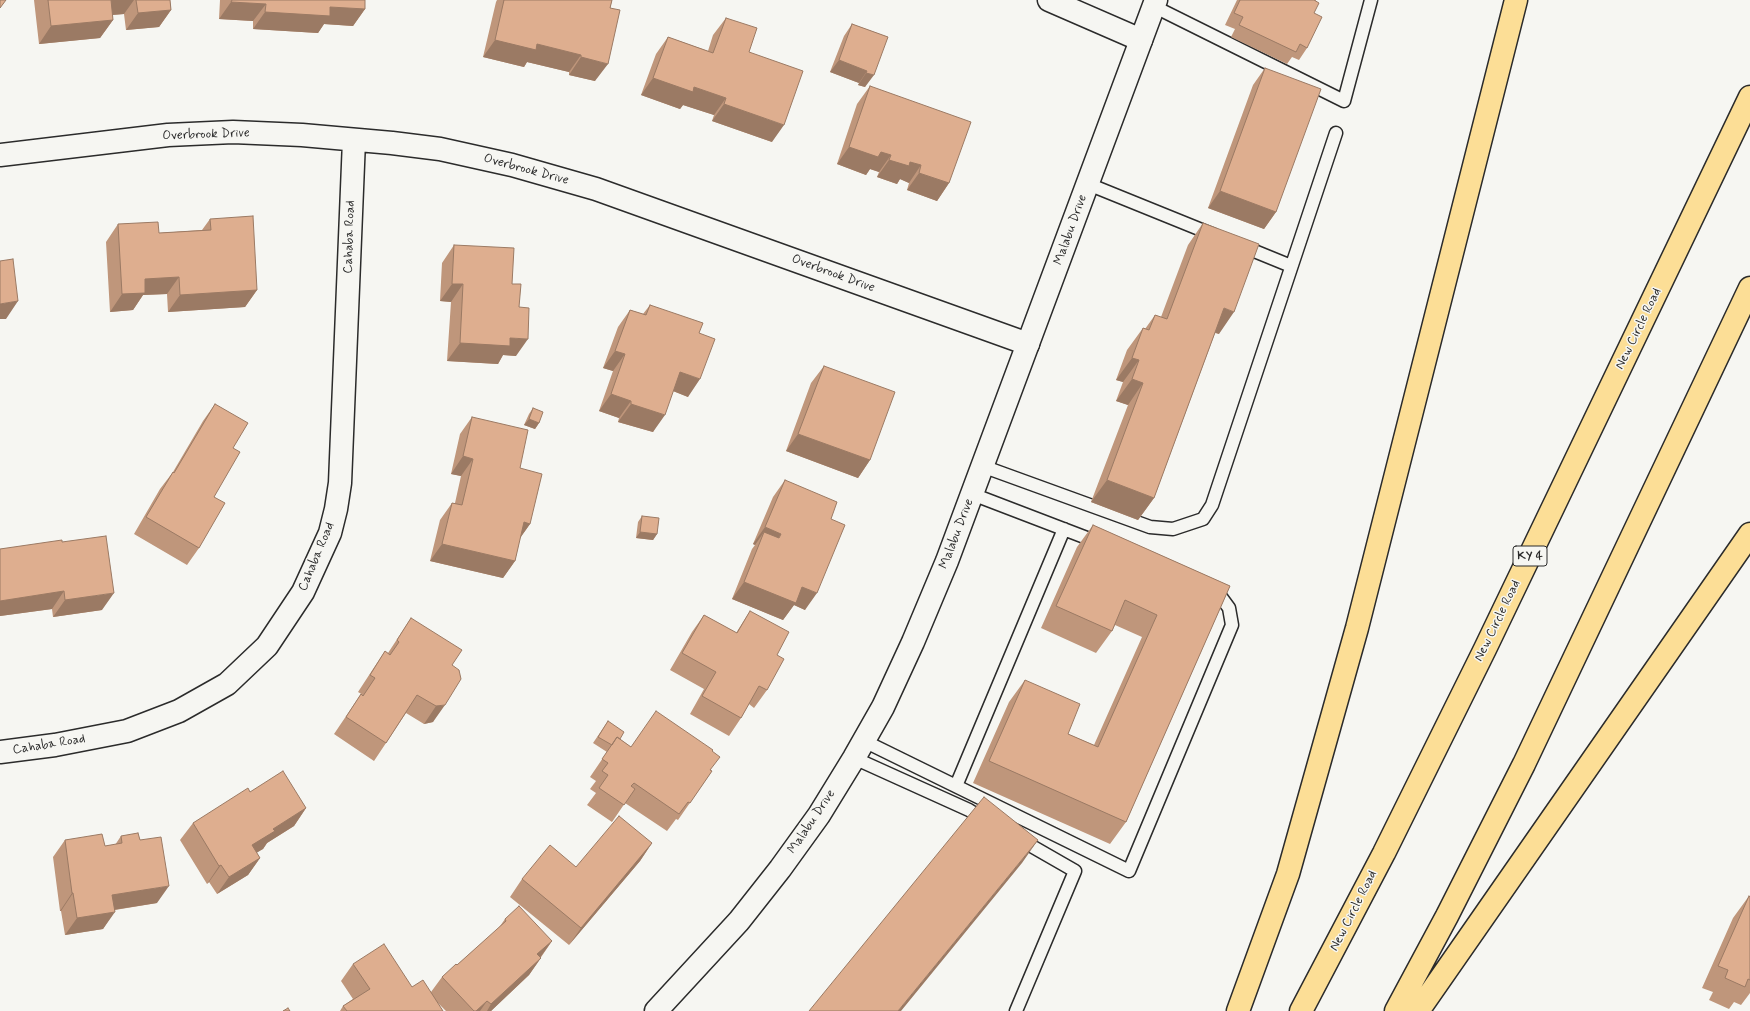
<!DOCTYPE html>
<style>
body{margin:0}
canvas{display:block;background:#f6f6f2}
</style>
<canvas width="1750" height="1011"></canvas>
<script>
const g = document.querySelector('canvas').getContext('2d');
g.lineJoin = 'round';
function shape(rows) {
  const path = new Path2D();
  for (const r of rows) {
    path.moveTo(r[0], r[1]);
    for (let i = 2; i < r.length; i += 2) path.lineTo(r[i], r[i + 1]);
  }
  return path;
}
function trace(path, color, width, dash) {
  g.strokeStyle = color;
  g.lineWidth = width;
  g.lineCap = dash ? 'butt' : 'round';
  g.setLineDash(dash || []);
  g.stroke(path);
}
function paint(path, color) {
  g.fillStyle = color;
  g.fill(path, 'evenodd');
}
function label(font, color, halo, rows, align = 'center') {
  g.font = font + ' Mynerve,sans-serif';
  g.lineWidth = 3;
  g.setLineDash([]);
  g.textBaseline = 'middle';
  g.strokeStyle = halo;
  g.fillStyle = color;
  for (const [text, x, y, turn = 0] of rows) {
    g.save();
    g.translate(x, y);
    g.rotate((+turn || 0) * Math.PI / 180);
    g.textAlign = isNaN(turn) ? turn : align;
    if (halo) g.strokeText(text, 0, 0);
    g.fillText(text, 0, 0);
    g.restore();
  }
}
const lane = shape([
 [1153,6,1344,101,1371,0],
 [1088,184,1214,235],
 [1242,246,1291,266],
 [982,466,1150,527,1173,529,1203,519,1212,505,1336,133],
 [972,494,1100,543],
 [864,741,1129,871,1232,625,1229,608,1215,589],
 [854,758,969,810,985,820],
 [956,786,1064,529],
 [1016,1011,1075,871,1021,840]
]);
const street = shape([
 [1049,0,1141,40],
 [0,155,168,135,233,132,302,135,392,143,440,149,512,165,596,189,1028,344],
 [0,752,55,745,127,731,179,711,227,684,267,646,303,592,330,533,336,509,340,483,354,140]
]);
const secondary = shape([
 [656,1011,739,921,780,869,819,815,854,758,883,707,913,642,947,561,1156,0]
]);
const highway = shape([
 [1238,1011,1288,874,1357,628,1516,0],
 [1301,1011,1384,853,1485,649,1750,97],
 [1396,1011,1447,916,1524,764,1750,288],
 [1418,1011,1750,534]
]);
trace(lane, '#2b2b2b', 15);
trace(street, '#2b2b2b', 25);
trace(secondary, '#2b2b2b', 25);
trace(highway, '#2b2b2b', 25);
trace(lane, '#f6f6f2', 12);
trace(street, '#f6f6f2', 22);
trace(secondary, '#f6f6f2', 22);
trace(highway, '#fcde96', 22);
paint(shape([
 [34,0,170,0,171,10,159,27,126,30,124,14,112,15,113,20,100,38,39,44],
 [220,0,365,0,365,9,353,26,324,24,318,33,253,29,253,21,219,19],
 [497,0,612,0,595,81,569,75,569,72,527,62,524,67,483,57,496,2],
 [1237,0,1316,0,1314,13,1307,48,1299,60,1292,57,1287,64,1231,37,1235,29,1225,25],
 [726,18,749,52,772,142,712,121,714,115,683,105,680,109,641,95,656,54,668,37,708,51,713,35],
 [852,24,888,37,865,87,858,85,859,83,830,72,844,36],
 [1265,68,1276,212,1264,229,1208,208,1253,85],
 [870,86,949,183,937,201,907,190,909,183,900,179,897,184,877,177,879,172,870,169,866,175,837,164,857,104],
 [210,219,257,290,245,307,168,312,167,294,143,295,133,310,110,312,106,242,118,224,159,233,202,230],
 [1203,223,1219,334,1215,333,1154,498,1138,520,1091,502,1128,405,1116,401,1123,382,1116,380,1127,350,1143,328,1145,329,1155,315,1161,317,1188,245],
 [454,245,512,284,516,356,503,355,498,364,447,361,451,302,440,301,442,263],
 [650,305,699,333,688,397,673,391,653,432,618,422,619,418,599,411,613,371,603,368,618,327,630,310,643,314],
 [824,366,870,460,858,478,786,451,811,383],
 [215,404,233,448,214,497,199,548,187,565,134,534,160,489,173,472,203,421],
 [533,408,539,423,535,429,524,425,529,414],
 [472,417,520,468,530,524,520,538,515,561,503,578,430,561,440,520,452,503,455,503,461,476,451,474,460,434],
 [785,480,831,519,805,610,794,605,783,620,732,599,752,549,755,545,753,544,773,497],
 [642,516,657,534,653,540,636,538,638,522],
 [1093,525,1230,586,1126,822,1110,844,973,783,1009,702,1025,680,1068,734,1094,745,1142,637,1115,625,1112,631,1096,653,1041,628,1077,547],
 [62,542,102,610,53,617,52,609,0,616,0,549],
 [750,611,777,655,767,690,754,708,749,704,741,718,729,736,690,714,704,689,670,670,692,632,704,615,736,633],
 [411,618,452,665,433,722,424,724,406,713,374,761,334,734,361,694,363,695,358,692,373,669,385,651,388,653],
 [608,721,620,739,631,747,712,751,710,770,712,771,678,820,676,819,667,831,625,803,612,822,587,805,596,793,590,789,596,781,590,777,607,752,593,743],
 [250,792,306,808,294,826,267,843,263,849,256,852,260,858,248,875,217,894,209,882,207,884,180,840,193,823],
 [121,836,140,840,157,903,115,910,103,929,65,935,61,911,60,911,53,857,65,840,105,846,115,845],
 [652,843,640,861,569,945,510,897,522,879,576,867],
 [1749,896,1750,897,1750,993,1741,1005,1734,1002,1729,1009,1709,1000,1713,992,1702,988,1733,918],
 [505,919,552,941,529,975,491,1011,446,1011,437,1002,443,1011,340,1011,343,1006,353,999,341,981,353,964,412,987,431,992,442,977,457,965,498,929]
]), '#bf967b');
paint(shape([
 [110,0,134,0,124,14,99,16],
 [231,2,266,4,253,21,219,19],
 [330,7,365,9,353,26,324,24,318,33,253,29,265,12],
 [171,10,159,27,126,30,138,13],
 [113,20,100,38,39,44,51,26],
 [495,40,537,44,581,55,569,72,527,62,524,67,483,57],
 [581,57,608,64,595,81,569,75],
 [839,60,867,71,859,83,830,72],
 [866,73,874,75,865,87,858,85],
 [653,78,694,87,726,98,714,115,683,105,680,109,641,95],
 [724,104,784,125,772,142,712,121],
 [849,147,881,152,891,155,879,172,870,169,866,175,837,164],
 [889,160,910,162,921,165,909,183,900,179,897,184,877,177],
 [919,173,949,183,937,201,907,190],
 [1220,191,1276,212,1264,229,1208,208],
 [179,277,167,294,143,295,133,310,110,312,122,294,145,279],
 [452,284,463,284,451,302,440,301],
 [257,290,245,307,168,312,180,295],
 [18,301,6,319,0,319,0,304],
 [1224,308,1234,312,1219,334,1209,330],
 [510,338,528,339,516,356,503,355,498,364,447,361,460,343],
 [615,351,625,354,613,371,603,368],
 [1132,358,1139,360,1123,382,1116,380],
 [680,372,700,379,688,397,668,389],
 [1132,379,1143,383,1128,405,1116,401],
 [611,394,631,401,619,418,599,411],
 [631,404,665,415,653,432,618,422],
 [529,419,539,423,535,429,524,425],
 [798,434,870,460,858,478,786,451],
 [463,456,473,459,461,476,451,474],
 [1107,480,1154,498,1138,520,1091,502],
 [524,522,530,524,518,541],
 [765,527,781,534,769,551,764,532,755,545,753,544],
 [640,532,657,534,653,540,636,538],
 [442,544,515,561,503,578,430,561],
 [744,582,802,587,817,593,805,610,794,605,783,620,732,599],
 [64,591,52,609,0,616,0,601],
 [114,593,102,610,53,617,65,600],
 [445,705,433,722,424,724,436,706],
 [306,808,294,826,267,843,263,849,240,863,252,845,273,829],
 [1038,840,1022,863,901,1011,898,1011],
 [652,843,640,861,569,945,581,928],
 [260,858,248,875,217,894,229,877],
 [221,865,209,882,207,884,219,866],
 [169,886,157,903,100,912,112,895],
 [72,893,73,893,61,911,60,911],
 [115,912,103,929,65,935,77,918],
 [552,941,539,959,537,954],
 [541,958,529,975,491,1011,487,1011,491,1004],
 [487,1001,480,1011,476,1011]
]), '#9b7a64');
const building = shape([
 [0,0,6,0,0,8,0,0],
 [48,0,111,0,113,20,51,26,48,0],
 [136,0,170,0,171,10,138,13,136,0],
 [232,0,365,0,365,9,330,7,330,16,265,12,266,4,231,2,232,0],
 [504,0,612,0,610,8,620,10,608,64,581,57,581,55,537,44,536,50,495,40,504,0],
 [1240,0,1314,0,1319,3,1314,13,1322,17,1307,48,1300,44,1296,52,1239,25,1243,17,1234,13,1240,0],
 [726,18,757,28,749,52,803,71,784,125,724,104,726,98,694,87,693,92,653,78,668,37,713,53,726,18],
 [852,24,888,37,874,75,866,73,867,71,839,60,852,24],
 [1265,68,1321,89,1276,212,1220,191,1265,68],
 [870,86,971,122,949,183,919,173,921,165,910,162,909,166,889,160,891,155,881,152,878,157,849,147,870,86],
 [253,216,257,290,180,295,179,277,145,279,145,293,122,294,118,224,158,222,159,233,211,230,210,219,253,216],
 [1203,223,1259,244,1234,312,1224,308,1154,498,1107,480,1143,383,1132,379,1139,360,1132,358,1143,328,1149,330,1155,315,1167,319,1203,223],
 [454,245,514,248,512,284,521,284,519,307,529,308,528,339,510,338,510,346,460,343,463,284,452,284,454,245],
 [13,259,18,301,0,304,0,261,13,259],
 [650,305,703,323,699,333,715,339,700,379,680,372,665,415,631,404,631,401,611,394,625,354,615,351,630,310,646,315,650,305],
 [824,366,895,392,870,460,798,434,824,366],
 [215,404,248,423,233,448,240,452,214,497,225,503,199,548,146,517,173,472,174,473,215,404],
 [533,408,543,412,539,423,529,419,533,408],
 [472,417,528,430,520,468,542,474,530,524,524,522,515,561,442,544,452,503,462,505,473,459,463,456,472,417],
 [785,480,837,502,831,519,845,525,817,593,802,587,796,603,744,582,764,532,779,538,781,534,765,527,785,480],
 [642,516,659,518,657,534,640,532,642,516],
 [1093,525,1230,586,1126,822,989,761,1025,680,1080,704,1068,734,1098,747,1157,615,1125,600,1112,631,1056,606,1093,525],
 [106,536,114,593,65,600,64,591,0,601,0,549,62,540,62,542,106,536],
 [750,611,789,632,777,655,784,659,767,690,759,686,741,718,702,696,716,672,682,653,704,615,737,633,750,611],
 [411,618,462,650,452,665,459,670,461,679,445,705,436,706,417,695,386,743,346,717,361,694,363,696,375,678,370,675,385,651,390,655,399,642,397,640,411,618],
 [656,711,713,750,712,751,720,757,710,770,712,771,690,803,688,802,679,814,634,783,631,786,635,789,624,805,599,788,608,775,602,771,608,763,602,759,617,737,631,747,656,711],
 [608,721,624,732,620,739,617,737,612,745,598,737,608,721],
 [283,771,306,808,273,829,275,831,252,845,260,858,229,877,221,865,219,866,193,823,248,788,250,792,283,771],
 [984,797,1038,840,898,1011,809,1011,984,797],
 [619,816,652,843,581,928,522,879,550,845,576,867,619,816],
 [138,833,140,840,161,837,169,886,112,895,115,912,77,918,73,893,72,893,65,840,102,834,105,846,122,843,121,836,138,833],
 [1749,896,1750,897,1750,980,1748,979,1745,987,1725,978,1728,970,1718,966,1749,896],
 [519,906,552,941,537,954,541,958,491,1004,487,1001,476,1011,474,1011,442,977,456,964,457,965,506,921,505,919,519,906],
 [384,944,412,987,423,980,443,1011,347,1011,343,1006,370,989,353,964,384,944],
 [288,1008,290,1011,283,1011,288,1008]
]);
paint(building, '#deae8f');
trace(building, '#9b7a64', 1);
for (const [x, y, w] of [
 [1530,556,34]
]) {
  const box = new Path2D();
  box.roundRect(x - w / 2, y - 10, w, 20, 3);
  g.fillStyle = '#f6f6f2';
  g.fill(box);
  trace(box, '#2b2b2b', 1);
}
label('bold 12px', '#2b2b2b', null, [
 ["KY 4",1530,556]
]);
label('13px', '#2b2b2b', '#f6f6f2', [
 ["Overbrook Drive",206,135,-2],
 ["Overbrook Drive",526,170,15],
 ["Malabu Drive",1071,230,-70],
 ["Cahaba Road",350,237,-88],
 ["Overbrook Drive",833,274,20],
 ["New Circle Road",1639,329,-64],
 ["Malabu Drive",957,534,-69],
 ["Cahaba Road",317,557,-67],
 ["New Circle Road",1498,621,-64],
 ["Cahaba Road",49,745,-9],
 ["Malabu Drive",812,822,-56],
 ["New Circle Road",1354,911,-63]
]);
</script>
